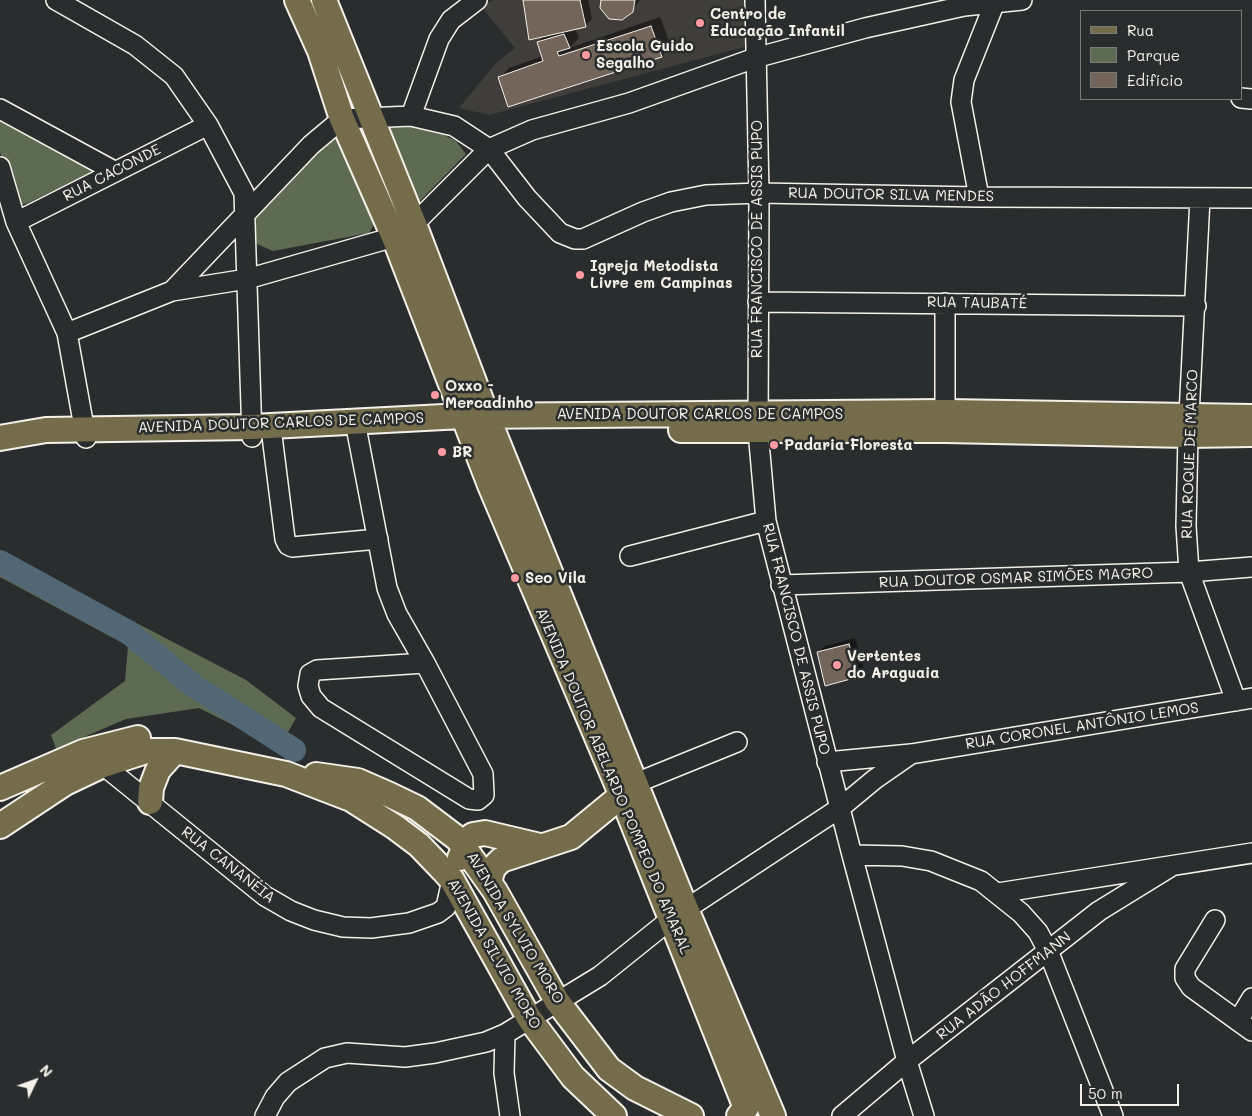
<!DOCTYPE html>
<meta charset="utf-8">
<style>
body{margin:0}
#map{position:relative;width:1252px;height:1116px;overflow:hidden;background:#2a2d2e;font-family:Mali,sans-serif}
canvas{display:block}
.legend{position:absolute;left:1080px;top:10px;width:162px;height:90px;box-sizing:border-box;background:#2a2d2e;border:1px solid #7b7b78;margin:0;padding:6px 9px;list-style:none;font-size:15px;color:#f4f1e8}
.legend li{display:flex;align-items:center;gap:10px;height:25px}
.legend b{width:25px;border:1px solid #7b7b78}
.north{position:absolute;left:10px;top:1056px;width:50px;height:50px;-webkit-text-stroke:4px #2a2d2e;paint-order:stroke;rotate:48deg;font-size:14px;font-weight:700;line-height:20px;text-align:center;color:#f4f1e8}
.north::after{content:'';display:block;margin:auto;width:18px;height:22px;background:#f4f1e8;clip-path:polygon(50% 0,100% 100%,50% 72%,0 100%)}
.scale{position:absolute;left:1080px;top:1084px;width:99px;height:22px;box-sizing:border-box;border:2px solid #f4f1e8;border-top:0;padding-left:6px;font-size:15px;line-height:18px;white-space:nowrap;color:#f4f1e8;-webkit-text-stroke:4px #2a2d2e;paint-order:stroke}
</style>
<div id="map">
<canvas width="1252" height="1116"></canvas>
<ul class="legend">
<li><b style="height:6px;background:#746c4b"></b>Rua</li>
<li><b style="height:14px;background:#5d6b52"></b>Parque</li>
<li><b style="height:14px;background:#736559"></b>Edifício</li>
</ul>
<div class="north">N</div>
<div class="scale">50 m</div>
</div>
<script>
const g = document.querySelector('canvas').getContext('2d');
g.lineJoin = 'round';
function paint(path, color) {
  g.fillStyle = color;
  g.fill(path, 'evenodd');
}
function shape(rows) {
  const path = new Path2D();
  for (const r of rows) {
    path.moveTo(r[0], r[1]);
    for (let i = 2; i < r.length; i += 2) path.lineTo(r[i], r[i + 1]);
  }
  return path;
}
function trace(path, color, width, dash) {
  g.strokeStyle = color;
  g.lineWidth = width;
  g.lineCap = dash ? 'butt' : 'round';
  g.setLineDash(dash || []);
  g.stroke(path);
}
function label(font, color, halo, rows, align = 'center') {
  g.font = font + ' Mali,sans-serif';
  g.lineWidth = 5;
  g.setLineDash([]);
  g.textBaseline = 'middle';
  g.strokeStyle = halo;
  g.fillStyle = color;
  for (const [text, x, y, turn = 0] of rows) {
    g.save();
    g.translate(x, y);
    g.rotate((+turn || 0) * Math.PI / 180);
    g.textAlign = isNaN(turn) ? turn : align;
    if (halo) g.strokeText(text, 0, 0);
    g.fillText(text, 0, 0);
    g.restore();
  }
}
paint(shape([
 [493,0,744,0,748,46,489,115,459,108,497,62,515,48,481,6]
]), '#403e3b');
paint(shape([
 [0,114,88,161,92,172,28,203,16,206,0,152],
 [410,126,444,135,456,141,466,154,419,202,409,202,378,128],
 [332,134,338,135,375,222,372,228,369,233,273,251,257,244,252,232,256,210],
 [0,552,246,680,296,718,279,748,199,708,126,719,56,749,51,735,125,681,128,646,0,577]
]), '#5d6b52');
paint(shape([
 [524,0,588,0,592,19,585,26,575,28,579,38,569,48,660,17,671,46,662,56,509,106,499,78,509,68,543,56,538,42,545,35],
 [602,0,640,0,632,11],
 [855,638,864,669,857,676,818,653,825,646]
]), '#0007');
trace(shape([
 [0,562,128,632,194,686,294,750]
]), '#516775', 24);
const building = shape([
 [523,0,580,0,586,27,529,40,523,0],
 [601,0,635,0,633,12,622,20,609,19,600,8,601,0],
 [651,26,662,57,508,107,498,77,543,61,537,42,564,34,570,48,557,52,559,56,651,26],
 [849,644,858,677,825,686,817,652,849,644]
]);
paint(building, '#736559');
trace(building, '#f4f1e8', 1);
const minor = shape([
 [56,0,135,45,174,76,208,125,244,193,252,437],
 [755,0,759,193,758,431,766,521,852,855,907,1061,924,1116],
 [1241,98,1252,99],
 [0,109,114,171],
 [411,116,439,39,451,20,477,0],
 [0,167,16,222,67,333,86,438],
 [979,197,961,102,964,80,995,2],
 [1200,198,1188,435,1186,526,1189,572,1236,701],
 [16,222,208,125],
 [172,291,311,145,342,119,411,116,454,126,489,149,527,198,560,233,575,239,583,239,643,212,671,202,706,195,759,193,979,197,1252,198],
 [758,302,1196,306],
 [67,333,172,291,247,279,394,237,414,224,489,149,532,130,629,103,755,58,865,28,964,6,1022,0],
 [945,426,945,303],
 [357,432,387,588,397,614,425,663,483,774,484,795,478,800,469,799,321,708,311,696,308,686,310,674,317,670,425,663],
 [272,436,285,539,288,545,292,547,378,539],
 [630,556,766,521],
 [781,585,1189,572,1252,567],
 [97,755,103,765,265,896,291,911,314,920,343,927,371,928,409,923,438,913,446,907,452,880],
 [827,762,911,754,1252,698],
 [636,783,737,742],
 [852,855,902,856,931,861,981,881,1021,913,1038,932,1049,953,1113,1116],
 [998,893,1252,853],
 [1215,920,1185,969,1185,978,1191,987,1252,1031],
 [1238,1021,1252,998],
 [505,1034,504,1073,510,1116],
 [265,1116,275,1097,288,1082,325,1058,347,1053,405,1057,435,1053,486,1042,505,1034,600,976,671,919,840,808,875,779,911,754],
 [842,1116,907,1061,1099,911,1172,866]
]);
const major = shape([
 [297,0,320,51,342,119,394,237,490,485,622,796,671,919,746,1108,739,1116],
 [324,0,414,224,487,416,686,909,773,1116],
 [681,430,945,430,1188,435,1252,434],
 [0,438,46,430,251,427,463,416,946,412,1252,417],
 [316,775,358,781,390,795,417,808,458,839,495,891,557,1001,609,1069,635,1088,691,1116],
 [0,788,83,752,138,738],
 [150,802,151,788,158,770,175,751],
 [0,826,65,783,103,765,146,751,175,751,286,774,351,799,395,827,419,845,443,870,452,880,529,1018,573,1077,614,1116],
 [460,858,468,839,473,835,485,833,540,846],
 [489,882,493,868,501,860,571,837,633,786]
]);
trace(minor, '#f4f1e8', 22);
trace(major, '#f4f1e8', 28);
trace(minor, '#2a2d2e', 19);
trace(major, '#746c4b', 24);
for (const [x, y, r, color] of [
 [700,23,5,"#ff9aa2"],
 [586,55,5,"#ff9aa2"],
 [580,275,5,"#ff9aa2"],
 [435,395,5,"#ff9aa2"],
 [774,445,5,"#ff9aa2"],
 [442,452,5,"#ff9aa2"],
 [515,578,5,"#ff9aa2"],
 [837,665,5,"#ff9aa2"]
]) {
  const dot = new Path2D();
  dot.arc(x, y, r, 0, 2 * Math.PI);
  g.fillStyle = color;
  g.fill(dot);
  trace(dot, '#2a2d2e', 2);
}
label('bold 15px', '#f4f1e8', '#2a2d2e', [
 ["Centro de",710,14],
 ["Educação Infantil",710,31],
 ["Escola Guido",596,46],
 ["Segalho",596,63],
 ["Igreja Metodista",590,266],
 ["Livre em Campinas",590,283],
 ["Oxxo -",445,386],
 ["Mercadinho",445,403],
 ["Padaria Floresta",784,445],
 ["BR",452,452],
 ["Seo Vila",525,578],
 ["Vertentes",847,656],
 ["do Araguaia",847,673]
], 'left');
label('15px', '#f4f1e8', '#2a2d2e', [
 ["RUA CACONDE",112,173,-27],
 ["RUA DOUTOR SILVA MENDES",891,195,1],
 ["RUA FRANCISCO DE ASSIS PUPO",757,239,-90],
 ["RUA TAUBATÉ",977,303,1],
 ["AVENIDA DOUTOR CARLOS DE CAMPOS",700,414],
 ["AVENIDA DOUTOR CARLOS DE CAMPOS",281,423,-2],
 ["RUA ROQUE DE MARCO",1190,454,-88],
 ["RUA DOUTOR OSMAR SIMÕES MAGRO",1016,578,-2],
 ["RUA FRANCISCO DE ASSIS PUPO",796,639,76],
 ["RUA CORONEL ANTÔNIO LEMOS",1082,726,-9],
 ["AVENIDA DOUTOR ABELARDO POMPEO DO AMARAL",613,781,67],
 ["RUA CANANÉIA",228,865,38],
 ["AVENIDA SYLVIO MORO",515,928,59],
 ["AVENIDA SILVIO MORO",494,954,60],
 ["RUA ADÃO HOFFMANN",1004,986,-38]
]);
</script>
